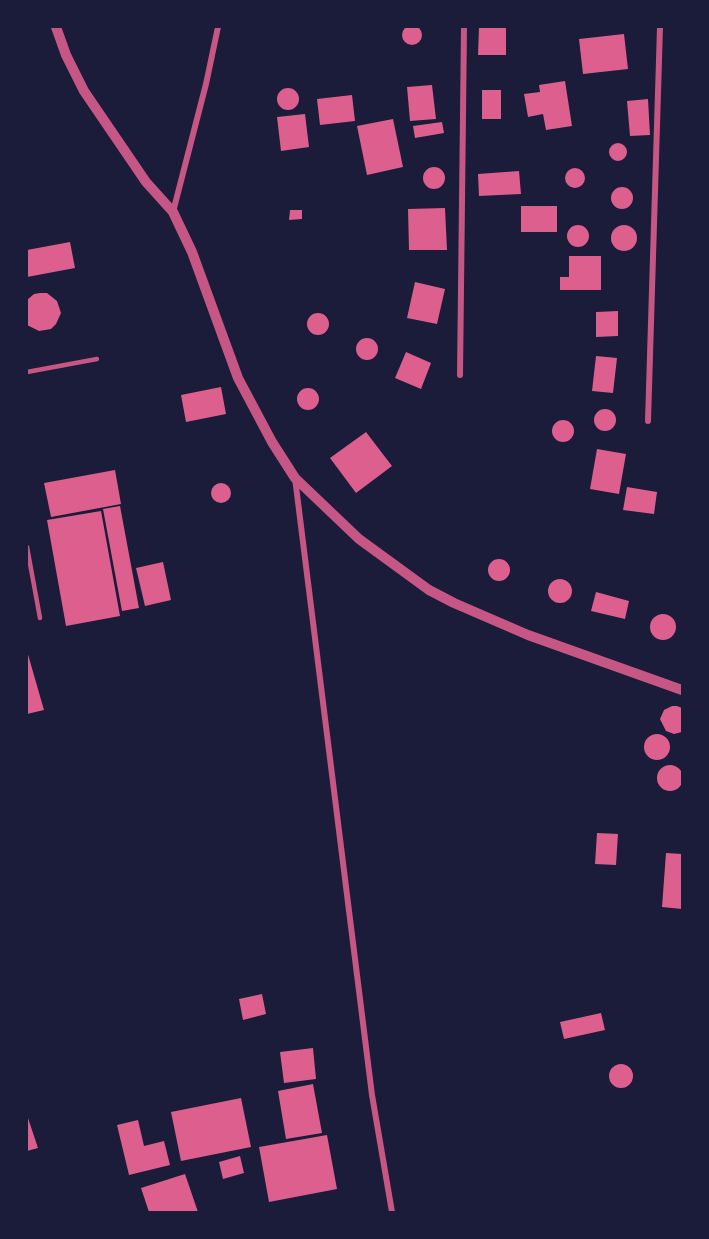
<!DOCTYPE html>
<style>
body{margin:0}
#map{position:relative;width:709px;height:1239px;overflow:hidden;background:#1b1b3a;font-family:"Golos Text",sans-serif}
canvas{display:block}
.frame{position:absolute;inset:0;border:28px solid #1b1b3a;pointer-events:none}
</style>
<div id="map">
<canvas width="709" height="1239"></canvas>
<div class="frame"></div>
</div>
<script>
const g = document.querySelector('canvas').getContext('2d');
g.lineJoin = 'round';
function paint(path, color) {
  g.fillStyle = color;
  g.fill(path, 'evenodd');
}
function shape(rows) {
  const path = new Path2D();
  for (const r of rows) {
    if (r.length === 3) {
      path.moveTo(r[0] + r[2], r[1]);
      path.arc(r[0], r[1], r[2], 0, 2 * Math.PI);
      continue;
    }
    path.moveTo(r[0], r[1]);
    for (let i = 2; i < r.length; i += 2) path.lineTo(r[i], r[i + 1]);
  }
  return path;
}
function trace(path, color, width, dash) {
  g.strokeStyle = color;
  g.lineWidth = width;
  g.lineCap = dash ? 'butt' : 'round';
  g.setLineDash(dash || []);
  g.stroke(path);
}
paint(shape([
 [412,35,10],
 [479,27,506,27,506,55,478,55],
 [624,34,628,69,583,74,579,39],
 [565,81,572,126,546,130,543,114,528,117,524,94,540,92,539,85],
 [432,85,436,119,410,121,407,87],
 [288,99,11],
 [482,90,501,90,501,119,482,119],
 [352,95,355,121,320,125,317,99],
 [648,99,650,135,630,136,627,101],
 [305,114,309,147,281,151,277,117],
 [393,119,403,167,367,175,357,126],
 [442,122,444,133,415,138,413,126],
 [618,152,9],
 [434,178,11],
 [575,178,10],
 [519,171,521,194,479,196,478,174],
 [622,198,11],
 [521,206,557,206,557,232,521,232],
 [445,208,447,250,409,250,408,209],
 [290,210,302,210,302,219,289,220],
 [578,236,11],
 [624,238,13],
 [70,242,75,268,27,277,27,250],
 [569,256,601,256,601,290,560,290,560,277,569,277],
 [415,282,445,289,437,324,407,318],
 [40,293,47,293,57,301,61,313,56,324,51,329,39,331,27,325,27,300,34,294],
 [618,311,618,336,596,337,596,312],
 [318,324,11],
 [367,349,11],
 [406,352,431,363,421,389,395,378],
 [596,356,617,358,613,393,592,391],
 [221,387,226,414,186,422,181,395],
 [308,399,11],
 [605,420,11],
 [563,431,11],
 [366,432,392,466,356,493,330,458],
 [597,449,626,454,619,494,590,489],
 [115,470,121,504,51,517,44,483],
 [221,493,10],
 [627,487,657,492,654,514,623,510],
 [120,506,139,608,122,611,103,509],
 [101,511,120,616,66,626,47,520],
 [499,570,11],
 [163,562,171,600,145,606,136,568],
 [560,591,12],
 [596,592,629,601,625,619,591,611],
 [663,627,13],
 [27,651,44,710,27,714],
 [677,706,682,708,682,732,674,734,666,731,660,719,664,710,672,706],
 [657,747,13],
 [670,778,13],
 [597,833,618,834,616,865,595,864],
 [666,853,682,854,682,909,662,907],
 [262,994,266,1014,243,1020,239,999],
 [601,1013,605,1030,564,1039,560,1022],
 [313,1048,316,1079,284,1083,280,1052],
 [621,1076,12],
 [313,1084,322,1133,286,1139,278,1091],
 [241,1098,251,1147,181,1161,171,1112],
 [27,1115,38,1148,27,1151],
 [138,1120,144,1146,164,1141,170,1165,129,1175,117,1125],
 [327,1135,337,1189,269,1202,259,1147],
 [240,1156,244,1173,223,1179,219,1162],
 [185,1174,198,1212,149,1212,141,1188]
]), '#dd5f8e');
trace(shape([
 [27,372,97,359],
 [27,547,40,618]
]), '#c65784', 4.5);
trace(shape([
 [173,212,206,84,218,27],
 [460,375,464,27],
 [648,421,660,27],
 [295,478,372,1095,392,1212]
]), '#c65784', 6);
trace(shape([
 [56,27,66,55,84,91,146,182,173,212,192,252,238,378,272,442,295,478,359,539,429,590,454,603,528,635,682,690]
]), '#c65784', 10);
</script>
